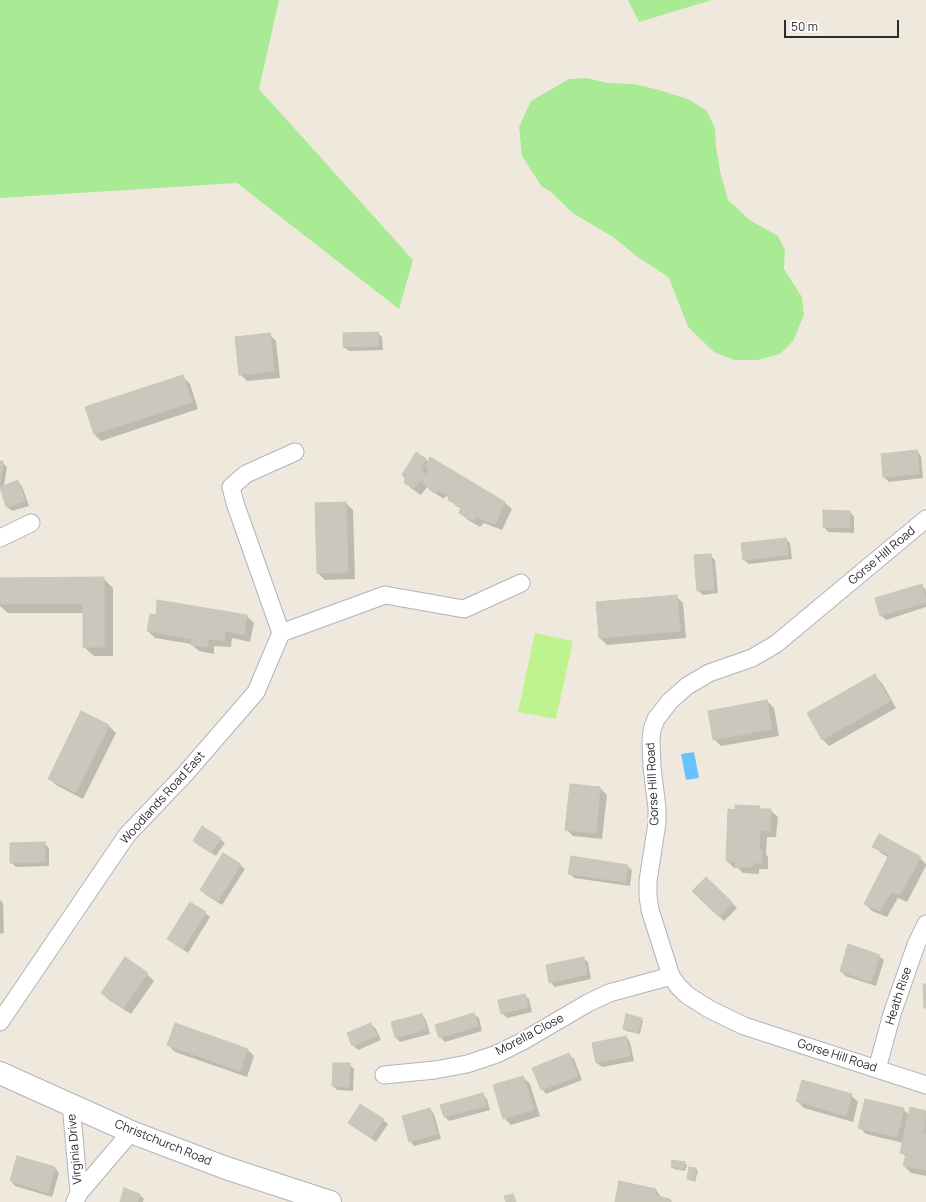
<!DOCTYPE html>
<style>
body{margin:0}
#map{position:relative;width:926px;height:1202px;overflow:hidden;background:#efe9dd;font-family:Manrope,sans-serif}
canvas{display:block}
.scale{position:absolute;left:784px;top:20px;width:115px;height:18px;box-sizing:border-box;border:2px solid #2c2c2c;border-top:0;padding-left:5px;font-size:12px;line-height:14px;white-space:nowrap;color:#2c2c2c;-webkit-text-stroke:3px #fff;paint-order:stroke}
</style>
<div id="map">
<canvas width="926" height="1202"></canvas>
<div class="scale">50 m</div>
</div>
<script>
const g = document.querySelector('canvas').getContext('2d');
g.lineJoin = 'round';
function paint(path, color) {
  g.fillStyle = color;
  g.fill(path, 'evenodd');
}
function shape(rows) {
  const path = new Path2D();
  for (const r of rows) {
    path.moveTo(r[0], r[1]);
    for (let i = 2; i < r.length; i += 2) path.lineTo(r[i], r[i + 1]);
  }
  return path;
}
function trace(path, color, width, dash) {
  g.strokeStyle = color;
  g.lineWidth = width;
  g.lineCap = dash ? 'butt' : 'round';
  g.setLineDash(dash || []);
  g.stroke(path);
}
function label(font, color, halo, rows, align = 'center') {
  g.font = font + ' Manrope,sans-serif';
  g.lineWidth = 4;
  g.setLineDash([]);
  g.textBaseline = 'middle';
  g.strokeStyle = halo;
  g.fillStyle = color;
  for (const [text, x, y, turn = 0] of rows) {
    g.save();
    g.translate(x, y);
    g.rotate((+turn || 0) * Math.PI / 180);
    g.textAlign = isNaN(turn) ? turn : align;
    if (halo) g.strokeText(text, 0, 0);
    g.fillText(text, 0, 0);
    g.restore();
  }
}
paint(shape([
 [0,0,279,0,259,89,413,260,399,309,237,183,0,198],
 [628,0,712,0,639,22],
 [586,78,608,83,634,84,659,90,688,99,706,110,715,128,716,147,720,171,728,200,751,221,778,236,785,250,784,269,802,297,804,315,793,341,780,354,758,360,734,360,714,352,688,327,669,278,658,270,639,258,613,237,574,214,550,191,542,187,522,156,519,127,531,101,569,79]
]), '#a8eb94');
paint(shape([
 [535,633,573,641,556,719,518,712]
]), '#bef38f');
paint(shape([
 [694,752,699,778,686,780,681,754]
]), '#66c3fb');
paint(shape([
 [378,333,382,337,383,350,349,351,344,347],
 [269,334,276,341,280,378,247,381,240,374],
 [183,377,190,384,198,409,101,441,94,434],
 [917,451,921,456,923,478,889,482,884,477,882,455],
 [416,454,429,462,504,502,512,509,502,530,484,523,480,527,468,520,460,513,462,509,456,506,450,498,446,496,444,499,431,491,427,487,421,495,412,489,405,482],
 [0,462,2,462,7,467,4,486,18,482,22,486,29,506,12,511,7,507,0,486],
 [346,503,353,510,355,579,325,580,318,573],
 [850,512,854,517,854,533,828,532,824,527],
 [786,539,790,543,792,559,749,564,744,560],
 [710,555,715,560,718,593,703,595,698,590],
 [103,578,113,588,113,656,94,656,84,647,84,613,8,613,0,606,0,579],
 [921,585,926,590,926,607,886,620,881,615],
 [676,596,683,603,686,638,607,645,600,638,597,603],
 [158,601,247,616,254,623,250,642,232,638,231,647,214,646,214,654,199,651,191,644,155,638,148,631,157,616],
 [875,676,882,683,896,708,829,746,822,739],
 [767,701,774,708,779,736,721,746,714,739],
 [81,713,109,726,116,733,83,799,56,785,49,778],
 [600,788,607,795,602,839,573,836,566,829],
 [759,807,762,810,770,810,778,817,776,837,767,837,766,854,768,857,768,869,759,869,759,874,743,873,738,868,734,868,727,861,736,811],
 [220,839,225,843,216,856,198,845,194,841],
 [44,843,49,848,49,866,16,867,11,862],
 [874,846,920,858,926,864,926,866,907,902,898,898,887,917,872,911,865,904,889,858,881,853],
 [240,865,245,869,222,905,206,895,201,890],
 [627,866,632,870,630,886,574,878,569,873],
 [706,879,737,908,724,921,694,891],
 [0,900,3,903,4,933,0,934],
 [205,913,210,917,188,953,173,943,168,939],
 [879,956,884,960,876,986,845,976,841,971],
 [583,958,588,962,591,979,555,987,550,982],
 [147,974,154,981,131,1014,109,1000,102,993],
 [524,995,529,999,532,1012,507,1018,502,1013],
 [474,1014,479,1018,482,1031,445,1042,440,1037],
 [422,1015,426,1020,430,1034,400,1042,395,1037],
 [641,1019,643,1021,640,1034,626,1031,624,1029],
 [371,1024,376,1029,381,1040,358,1050,353,1045],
 [626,1037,630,1042,634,1061,602,1067,597,1063],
 [168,1045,247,1049,254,1056,247,1077,175,1052],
 [569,1055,574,1059,582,1080,546,1094,542,1089],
 [349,1064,354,1069,353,1091,337,1090,333,1086],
 [523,1077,530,1084,540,1116,511,1125,504,1118],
 [482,1094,487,1099,490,1110,449,1121,445,1117],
 [851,1095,858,1102,853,1122,804,1108,797,1101],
 [910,1108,926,1112,926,1176,911,1173,904,1166,906,1157,901,1152,903,1143,866,1134,859,1127,903,1109,909,1115],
 [430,1109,434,1114,441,1139,414,1146,410,1141],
 [383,1120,388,1124,376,1142,354,1127,349,1123],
 [18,1158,55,1168,59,1173,52,1197,15,1186,11,1181],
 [685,1163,687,1165,685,1171,674,1169,672,1167],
 [696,1169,698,1171,695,1182,690,1180,688,1178],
 [656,1190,662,1198,670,1200,672,1202,616,1202],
 [140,1195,144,1199,143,1202,121,1202]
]), '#0003');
const building = shape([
 [378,332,379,346,343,347,343,333,378,332],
 [270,333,274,371,239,375,235,337,270,333],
 [183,375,192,402,94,434,85,407,183,375],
 [917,450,919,474,883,477,881,454,917,450],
 [416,452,426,459,420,470,427,475,429,470,425,467,430,457,505,502,495,524,476,517,473,521,459,513,461,507,448,500,449,496,439,490,437,493,423,484,425,482,420,480,414,488,404,483,405,478,402,475,416,452],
 [0,461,3,461,0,483,0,461],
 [18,480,25,501,6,507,0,487,18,480],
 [346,502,348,572,317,573,315,503,346,502],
 [823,510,850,511,849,528,823,527,823,510],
 [786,538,788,555,743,560,741,543,786,538],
 [711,554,714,589,697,591,694,555,711,554],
 [104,577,104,647,83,647,83,604,0,604,0,578,104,577],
 [922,584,926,602,880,616,875,598,922,584],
 [677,595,680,631,599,638,596,602,677,595],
 [157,600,247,615,244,635,225,631,224,641,208,639,207,647,191,645,192,639,147,631,150,614,156,615,157,600],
 [875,674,890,701,822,740,807,713,875,674],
 [767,700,772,729,713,740,708,711,767,700],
 [81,711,109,725,76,792,48,779,81,711],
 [570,784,600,787,596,833,565,830,570,784],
 [735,805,760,806,759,809,771,809,770,831,760,830,759,849,762,849,761,863,753,863,752,867,735,867,735,862,726,861,728,809,735,810,735,805],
 [202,826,221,838,211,853,193,841,202,826],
 [879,834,921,857,900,895,891,892,880,911,864,904,889,855,872,847,879,834],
 [45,842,45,862,10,863,10,843,45,842],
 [223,853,241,864,218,901,200,890,223,853],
 [571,856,628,865,625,882,568,874,571,856],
 [706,877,733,903,719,917,692,891,706,877],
 [190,902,206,912,183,949,167,939,190,902],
 [848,944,880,955,871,982,840,971,848,944],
 [125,957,148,973,123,1008,101,993,125,957],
 [584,957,587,974,549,983,546,965,584,957],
 [923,984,926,984,926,1008,924,1008,923,984],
 [525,994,528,1007,501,1014,498,1000,525,994],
 [474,1013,478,1026,439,1038,435,1025,474,1013],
 [422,1014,426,1029,395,1038,391,1022,422,1014],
 [626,1014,642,1018,638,1032,623,1029,626,1014],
 [175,1023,248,1049,240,1071,167,1045,175,1023],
 [371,1023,377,1036,352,1046,347,1033,371,1023],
 [626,1036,630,1056,596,1063,592,1043,626,1036],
 [569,1053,578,1076,541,1090,532,1068,569,1053],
 [333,1063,350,1063,349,1087,332,1086,333,1063],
 [523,1076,534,1109,503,1119,493,1085,523,1076],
 [802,1080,852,1094,846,1116,796,1101,802,1080],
 [483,1093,486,1106,444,1117,440,1105,483,1093],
 [865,1099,904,1108,897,1137,858,1128,865,1099],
 [360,1104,384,1119,371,1138,348,1123,360,1104],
 [910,1107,926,1111,923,1133,926,1134,926,1170,903,1166,906,1154,900,1153,910,1107],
 [430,1108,437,1134,409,1142,402,1116,430,1108],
 [17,1156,55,1167,48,1193,10,1181,17,1156],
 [672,1160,685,1162,683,1169,671,1167,672,1160],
 [689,1167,696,1168,694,1180,687,1179,689,1167],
 [619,1181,656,1189,655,1195,670,1199,670,1202,615,1202,619,1181],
 [124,1188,140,1194,137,1202,120,1202,124,1188],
 [513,1194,516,1202,506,1202,504,1196,513,1194]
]);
paint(building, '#cac7bc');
trace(building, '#cbc6b6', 1);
const minor = shape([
 [926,519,776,644,752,658,709,673,687,686,670,701,656,719,652,730,651,741,652,767,657,808,657,823,648,881,648,896,650,910,671,976,678,986,687,995,709,1009,744,1026,926,1085],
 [0,538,31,523],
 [281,633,385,595,464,609,521,583],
 [0,1022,127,835,185,774,256,692,281,633,235,503,231,487,246,474,295,452],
 [877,1069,892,1014,916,945,926,924],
 [384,1075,435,1070,467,1064,497,1054,523,1041,588,1003,609,993,671,976],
 [71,1104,79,1193],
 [75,1202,79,1193,131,1132]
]);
const secondary = shape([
 [0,1073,131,1132,226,1168,330,1202]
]);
trace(minor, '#b1b2c1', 19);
trace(secondary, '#b1b2c1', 24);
trace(minor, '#fff', 17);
trace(secondary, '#fff', 22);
label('12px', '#2c2c2c', '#fff', [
 ["Gorse Hill Road",882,556,-40],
 ["Gorse Hill Road",653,784,-93],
 ["Woodlands Road East",163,798,-48],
 ["Heath Rise",899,996,-72],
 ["Morella Close",530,1035,-28],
 ["Gorse Hill Road",837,1056,18],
 ["Christchurch Road",163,1143,22],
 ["Virginia Drive",75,1149,-95]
]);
</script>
